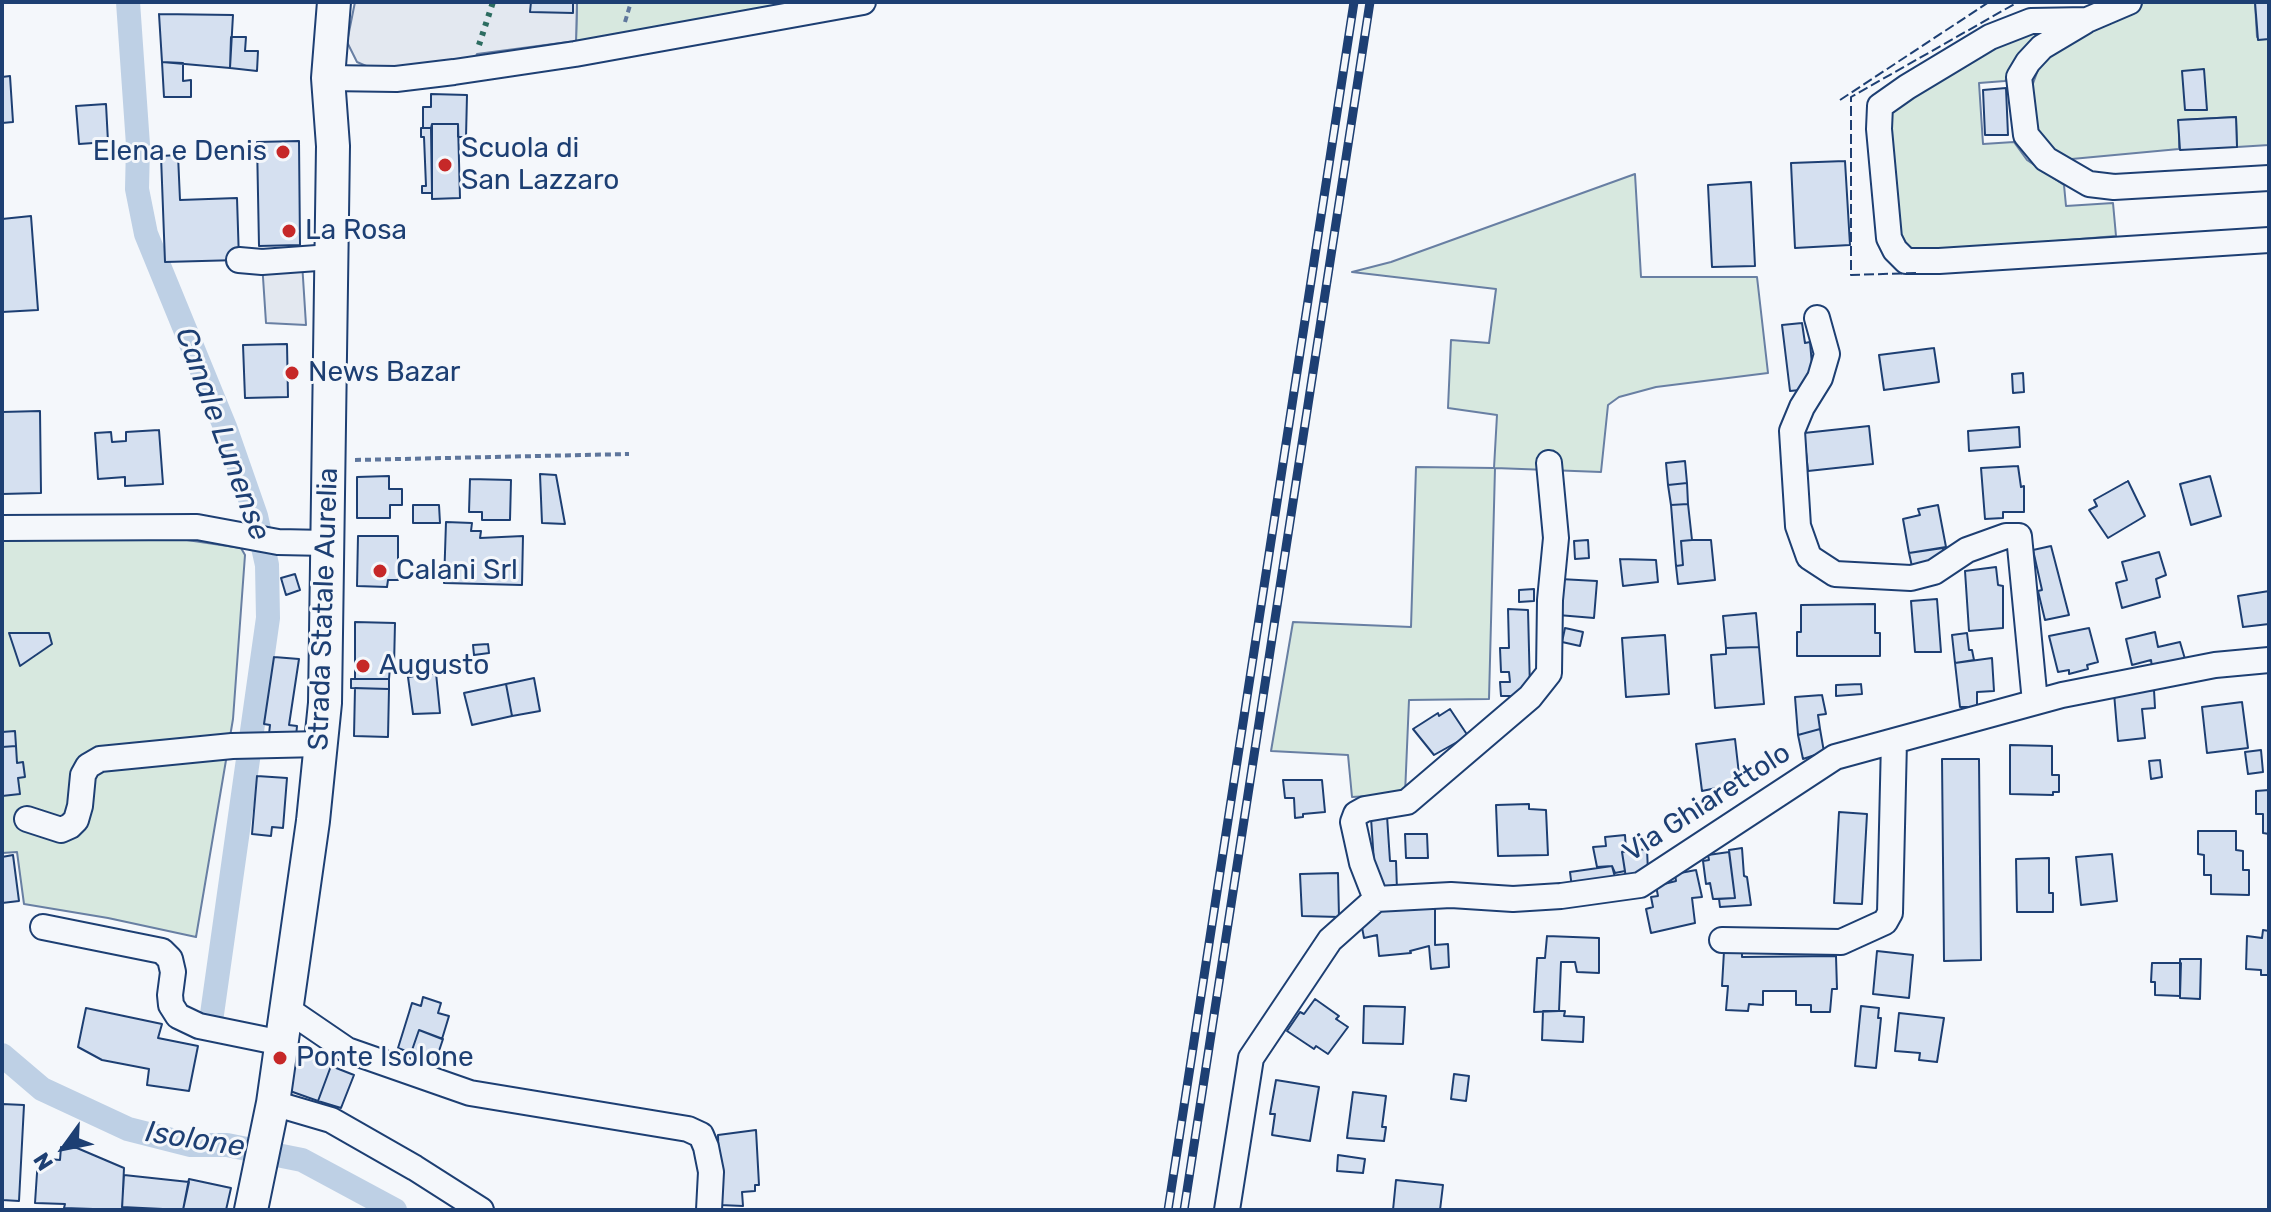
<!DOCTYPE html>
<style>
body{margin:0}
#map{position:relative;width:2271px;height:1212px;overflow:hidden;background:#f4f7fb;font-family:Rubik,sans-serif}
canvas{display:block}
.frame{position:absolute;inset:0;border:4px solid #1d3f73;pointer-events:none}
.north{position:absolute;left:24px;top:1108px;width:80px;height:80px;-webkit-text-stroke:6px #f4f7fb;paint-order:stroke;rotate:237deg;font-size:22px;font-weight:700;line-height:32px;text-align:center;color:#1d3f73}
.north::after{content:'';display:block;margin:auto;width:28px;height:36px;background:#1d3f73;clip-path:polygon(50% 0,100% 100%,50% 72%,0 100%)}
</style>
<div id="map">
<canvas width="2271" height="1212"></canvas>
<div class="frame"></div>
<div class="north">N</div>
</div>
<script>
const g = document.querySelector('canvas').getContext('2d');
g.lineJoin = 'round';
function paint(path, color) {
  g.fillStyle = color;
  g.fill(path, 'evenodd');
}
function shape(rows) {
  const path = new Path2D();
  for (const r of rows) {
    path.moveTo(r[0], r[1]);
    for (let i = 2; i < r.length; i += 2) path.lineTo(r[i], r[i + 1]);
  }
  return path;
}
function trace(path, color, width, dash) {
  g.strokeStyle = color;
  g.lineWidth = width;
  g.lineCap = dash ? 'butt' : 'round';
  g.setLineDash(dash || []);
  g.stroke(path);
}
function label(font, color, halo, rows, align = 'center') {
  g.font = font + ' Rubik,sans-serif';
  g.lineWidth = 6;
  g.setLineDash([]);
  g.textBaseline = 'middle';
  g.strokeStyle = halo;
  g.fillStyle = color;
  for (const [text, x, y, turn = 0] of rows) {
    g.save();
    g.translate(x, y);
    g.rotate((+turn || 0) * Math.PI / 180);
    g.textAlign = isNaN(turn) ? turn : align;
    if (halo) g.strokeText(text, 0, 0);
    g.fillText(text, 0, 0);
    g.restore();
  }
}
const green = shape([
 [577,2,817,2,637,34,576,41,577,2],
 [2144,2,2255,2,2257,37,2269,37,2269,145,2237,147,2236,117,2179,120,2179,149,2061,160,2038,141,2031,89,2039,67,2045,59,2099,27,2125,16,2144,2],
 [2036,31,2048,31,2005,81,1979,83,1983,144,2014,142,2027,160,2064,185,2066,206,2113,203,2116,236,1912,253,1898,240,1887,110,1997,41,2036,31],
 [1635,174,1641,277,1757,277,1768,373,1656,387,1619,397,1608,405,1601,472,1495,468,1489,699,1409,700,1405,794,1352,797,1348,755,1271,751,1293,622,1411,627,1416,467,1494,468,1497,415,1448,408,1451,340,1489,343,1496,289,1352,272,1391,262,1635,174],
 [160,536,241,548,245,555,233,719,196,937,108,918,24,904,17,852,2,853,2,541,160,536]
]);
paint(green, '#d7e8df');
trace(green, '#687fa3', 2);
const parking = shape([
 [355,2,577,2,576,41,477,54,474,60,373,69,357,62,347,42,355,2],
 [262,262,302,262,306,325,266,323,262,262]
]);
paint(parking, '#e3e8f0');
trace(parking, '#687fa3', 2);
trace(shape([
 [128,2,138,145,137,189,146,234,225,427,256,516,267,565,268,618,212,1014],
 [2,1055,42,1089,128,1129,191,1145,227,1145,302,1160,395,1210]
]), '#bed0e5', 24);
const building = shape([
 [531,2,573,2,573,13,530,12,531,2],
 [2255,2,2269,2,2269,39,2258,40,2255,2],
 [159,14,233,15,230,68,162,62,159,14],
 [231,37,246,37,245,51,258,51,257,71,230,68,231,37],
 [162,62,183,63,183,81,191,80,191,97,164,97,162,62],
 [2204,69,2207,110,2185,110,2182,71,2204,69],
 [10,76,13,122,2,123,2,77,10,76],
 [2006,88,2008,135,1985,135,1983,90,2006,88],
 [431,94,467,95,466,137,458,137,458,124,432,124,431,128,423,128,423,107,431,107,431,94],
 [106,104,108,142,79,144,76,106,106,104],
 [2236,117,2237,147,2180,150,2178,120,2236,117],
 [432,124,458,124,460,198,432,199,432,124],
 [421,128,431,128,432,193,422,193,422,186,426,186,424,137,421,137,421,128],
 [299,141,300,245,259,246,257,142,299,141],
 [178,155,180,200,237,198,239,260,165,262,161,156,178,155],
 [1845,161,1850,245,1795,248,1791,163,1845,161],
 [1751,182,1755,266,1712,267,1708,185,1751,182],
 [31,216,38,310,2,312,2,219,31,216],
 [1802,323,1805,343,1810,342,1813,376,1810,389,1790,391,1782,325,1802,323],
 [287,344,288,397,245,398,243,345,287,344],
 [1934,348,1939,382,1884,390,1879,355,1934,348],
 [2023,373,2024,392,2013,393,2012,374,2023,373],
 [40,411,41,493,2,494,2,412,40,411],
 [1869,426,1873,464,1808,471,1804,433,1869,426],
 [2019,427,2020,447,1969,451,1968,431,2019,427],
 [159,430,163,484,125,486,125,477,98,479,95,433,111,432,112,442,126,441,126,432,159,430],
 [1685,461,1687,483,1668,485,1666,463,1685,461],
 [2018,466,2021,487,2024,486,2024,512,2003,512,2003,518,1985,519,1981,468,2018,466],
 [540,474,556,475,565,524,542,523,540,474],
 [389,476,389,489,402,489,402,505,390,505,390,518,357,518,357,477,389,476],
 [2210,476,2221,516,2191,525,2180,484,2210,476],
 [470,479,511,480,510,520,482,520,482,512,469,512,470,479],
 [2128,481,2145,516,2108,538,2089,510,2097,506,2094,500,2128,481],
 [1687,483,1688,504,1671,505,1668,485,1687,483],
 [1688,504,1692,540,1681,541,1683,565,1676,566,1671,505,1688,504],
 [413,505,439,505,440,523,413,523,413,505],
 [1938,505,1946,547,1909,553,1903,519,1920,515,1918,509,1938,505],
 [446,522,472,523,471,531,481,531,480,538,523,536,522,585,444,583,446,522],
 [358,536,398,536,398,580,388,580,387,587,357,586,358,536],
 [1588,540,1589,558,1575,559,1574,541,1588,540],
 [1692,540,1711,540,1715,580,1678,584,1676,566,1683,565,1681,541,1692,540],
 [2051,546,2069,615,2045,620,2038,591,2042,590,2033,550,2051,546],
 [1943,548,1945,559,1913,571,1909,553,1943,548],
 [2159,552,2166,575,2156,579,2160,597,2122,608,2116,583,2127,580,2122,562,2159,552],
 [1620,559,1656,560,1658,582,1623,586,1620,559],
 [1996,567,1998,585,2003,586,2003,628,1969,631,1965,571,1996,567],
 [295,574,300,590,286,595,281,578,295,574],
 [1560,579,1597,581,1594,618,1558,615,1560,579],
 [1534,589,1534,601,1519,602,1519,590,1534,589],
 [2269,591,2269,624,2243,627,2238,596,2269,591],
 [1937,599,1941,652,1915,652,1911,601,1937,599],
 [1875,604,1875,633,1880,633,1880,656,1797,656,1797,632,1801,632,1801,605,1875,604],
 [1508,609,1528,610,1530,689,1522,696,1501,696,1500,682,1510,682,1509,672,1501,672,1500,648,1509,648,1508,609],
 [1756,613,1759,647,1726,648,1723,616,1756,613],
 [355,622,395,623,394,667,390,667,389,679,355,679,355,622],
 [1565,628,1583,632,1580,646,1562,642,1565,628],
 [2089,628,2098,662,2087,665,2088,669,2069,674,2069,670,2058,672,2049,636,2089,628],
 [2155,632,2158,647,2180,642,2185,659,2152,667,2151,660,2132,665,2126,639,2155,632],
 [9,633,49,633,52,644,20,666,9,633],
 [1967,633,1969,650,1972,650,1974,660,1955,663,1952,635,1967,633],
 [1665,635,1669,694,1626,697,1622,638,1665,635],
 [488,644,489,653,474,655,473,645,488,644],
 [1759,647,1764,704,1715,708,1711,655,1726,654,1726,648,1759,647],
 [274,657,299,659,289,725,297,726,296,737,269,734,270,725,264,724,274,657],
 [1992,658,1994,691,1977,692,1977,707,1960,707,1955,663,1992,658],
 [436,673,440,713,413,714,408,677,436,673],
 [534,678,540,711,512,716,506,684,534,678],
 [351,679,389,679,389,689,351,688,351,679],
 [506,684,512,716,472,725,464,693,506,684],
 [1861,684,1862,694,1836,696,1836,685,1861,684],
 [355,688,389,689,388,737,354,736,355,688],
 [2154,690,2155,708,2142,709,2145,738,2118,741,2114,693,2154,690],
 [1822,695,1826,714,1818,715,1820,729,1798,735,1795,697,1822,695],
 [2242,702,2248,748,2207,753,2202,707,2242,702],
 [1450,709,1468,736,1434,755,1413,729,1438,713,1439,716,1450,709],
 [1820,729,1824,752,1803,759,1798,735,1820,729],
 [15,731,16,746,2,747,2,732,15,731],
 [1735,739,1740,783,1702,791,1696,744,1735,739],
 [2010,745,2052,746,2052,775,2059,775,2059,792,2053,792,2053,795,2010,794,2010,745],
 [16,746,17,763,23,762,25,777,18,778,20,794,2,796,2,747,16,746],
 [2261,750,2263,772,2248,774,2245,752,2261,750],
 [1942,759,1979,759,1981,960,1944,961,1942,759],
 [2160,760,2162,777,2151,779,2149,761,2160,760],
 [257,776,287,778,283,828,272,827,271,836,252,834,257,776],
 [1283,780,1322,780,1325,812,1303,814,1303,817,1295,818,1294,798,1285,798,1283,780],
 [2269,790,2269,834,2263,833,2263,814,2256,814,2256,791,2269,790],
 [1529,804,1529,809,1546,810,1548,855,1498,856,1496,805,1529,804],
 [1839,812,1867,814,1862,904,1834,903,1839,812],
 [1387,816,1390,861,1396,861,1397,890,1381,891,1375,877,1371,818,1387,816],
 [2198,831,2236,831,2236,850,2243,851,2243,870,2249,870,2249,895,2211,894,2211,875,2204,875,2204,855,2198,854,2198,831],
 [1405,834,1427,834,1428,858,1406,858,1405,834],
 [1625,835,1626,850,1622,852,1625,871,1615,873,1612,866,1597,867,1593,847,1606,846,1605,837,1625,835],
 [1742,848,1744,876,1747,877,1751,905,1720,907,1719,899,1735,898,1729,850,1742,848],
 [1647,849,1648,872,1626,878,1622,852,1647,849],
 [1729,852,1735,898,1713,899,1710,883,1706,884,1703,861,1709,860,1708,855,1729,852],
 [2112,854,2117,901,2081,905,2076,857,2112,854],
 [13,855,19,901,2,903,2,857,13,855],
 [2049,858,2049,893,2053,893,2053,912,2017,912,2016,859,2049,858],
 [1612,866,1616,881,1572,888,1570,872,1612,866],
 [1696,870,1702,897,1692,898,1695,923,1651,933,1646,909,1653,907,1651,897,1658,896,1656,886,1676,881,1675,874,1696,870],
 [1338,873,1339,917,1302,916,1300,874,1338,873],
 [1435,905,1435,945,1448,944,1449,967,1431,969,1429,946,1410,951,1411,953,1379,956,1377,935,1364,938,1361,922,1374,911,1435,905],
 [2263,930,2269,931,2269,975,2261,975,2261,970,2246,969,2247,936,2262,938,2263,930],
 [1547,936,1599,938,1599,973,1577,972,1575,962,1561,962,1559,1011,1534,1012,1537,958,1545,958,1547,936],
 [1724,951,1742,953,1742,957,1836,956,1837,989,1832,989,1830,1012,1811,1012,1811,1005,1796,1005,1796,991,1763,991,1763,1005,1749,1004,1748,1011,1726,1010,1728,986,1722,986,1724,951],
 [1877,951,1913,955,1909,998,1873,994,1877,951],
 [2180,959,2201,959,2200,999,2180,998,2180,959],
 [2152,963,2181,963,2180,996,2155,995,2155,982,2151,982,2152,963],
 [423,997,441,1003,438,1013,449,1016,442,1039,419,1030,411,1053,398,1048,412,1003,421,1006,423,997],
 [1315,999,1339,1016,1336,1019,1348,1027,1328,1054,1316,1046,1314,1049,1287,1031,1300,1012,1304,1014,1315,999],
 [1364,1006,1405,1007,1403,1044,1363,1043,1364,1006],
 [1861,1006,1879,1008,1878,1018,1881,1018,1876,1068,1855,1066,1861,1006],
 [86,1008,162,1024,158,1038,198,1046,189,1091,147,1085,149,1069,102,1060,78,1047,86,1008],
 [1543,1011,1565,1011,1564,1016,1584,1017,1583,1042,1542,1040,1543,1011],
 [1899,1013,1944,1018,1937,1062,1919,1060,1920,1053,1895,1051,1899,1013],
 [419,1030,443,1039,435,1063,411,1053,419,1030],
 [296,1053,331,1066,318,1101,290,1091,296,1053],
 [331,1066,354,1075,341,1108,318,1101,331,1066],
 [1454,1074,1469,1076,1466,1101,1451,1099,1454,1074],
 [1276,1080,1319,1087,1310,1141,1272,1135,1275,1114,1270,1114,1276,1080],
 [1353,1092,1386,1096,1382,1127,1386,1127,1384,1141,1347,1138,1353,1092],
 [2,1104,24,1105,19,1201,2,1200,2,1104],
 [756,1130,759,1185,755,1185,755,1191,742,1192,743,1206,720,1205,718,1135,756,1130],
 [61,1147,77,1148,124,1168,122,1210,64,1208,65,1204,35,1203,38,1158,60,1160,61,1147],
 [1338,1155,1365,1159,1363,1173,1337,1171,1338,1155],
 [124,1175,189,1182,183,1210,122,1207,124,1175],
 [189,1179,231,1188,226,1210,183,1210,189,1179],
 [1396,1180,1443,1185,1440,1210,1393,1210,1396,1180]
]);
paint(building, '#d5e0f0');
trace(building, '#1d3f73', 2);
const minor = shape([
 [2129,2,2087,20,2031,21,1990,37,1907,87,1880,106,1879,129,1889,238,1895,250,1906,261,1939,261,2269,240],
 [2084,22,2042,47,2028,62,2019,77,2026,135,2046,159,2089,184,2114,187,2269,178],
 [328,78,396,79,454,72,575,54,863,2],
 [239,260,262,262,331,257],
 [1817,318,1827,354,1820,378,1802,407,1792,431,1798,526,1809,557,1835,574,1911,578,1934,572,1967,550,2006,536,2019,536,2035,702],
 [2,528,197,527,278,542,327,543],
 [27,819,61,830,70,826,76,820,80,806,83,775,88,766,100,759,232,746,321,744],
 [1376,899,1362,863,1353,822,1356,814,1365,809,1407,802,1530,697,1549,673,1550,600,1556,538,1549,463],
 [43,927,162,951,170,959,173,972,170,995,171,1005,178,1016,199,1026,282,1043],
 [1722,940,1841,942,1885,922,1890,913,1894,741],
 [287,1009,347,1050,470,1093,688,1129,701,1135,706,1147,711,1172,709,1210],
 [273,1103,331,1120,415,1168,481,1210],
 [1227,1210,1251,1058,1330,940,1376,899,1451,895,1513,899,1561,896,1640,885,1835,757,2062,695,2215,665,2269,660]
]);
const major = shape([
 [251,1210,273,1103,313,821,325,703,333,146,328,78,334,2]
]);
trace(minor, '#1d3f73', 28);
trace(major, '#1d3f73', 36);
trace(shape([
 [625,22,631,2],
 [355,460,629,454]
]), '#5e769c', 4, [6, 4]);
trace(minor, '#f4f7fb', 24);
trace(major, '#f4f7fb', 32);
const rail = shape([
 [1168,1210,1354,2],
 [1184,1210,1370,2]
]);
trace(rail, '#1d3f73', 9);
trace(rail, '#f4f7fb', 6, [18]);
trace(shape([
 [479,45,493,2]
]), '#2c6c60', 6, [4, 6]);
trace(shape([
 [1840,100,1989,2],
 [1916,273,1851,275,1851,97,2018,2]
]), '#1d3f73', 2, [10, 4]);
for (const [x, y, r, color] of [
 [283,152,8,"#c62828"],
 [445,165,8,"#c62828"],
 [289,231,8,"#c62828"],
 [292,373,8,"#c62828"],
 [380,571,8,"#c62828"],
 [363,666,8,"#c62828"],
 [280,1058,8,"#c62828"]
]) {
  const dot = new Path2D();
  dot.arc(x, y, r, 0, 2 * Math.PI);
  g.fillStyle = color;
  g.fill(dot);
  trace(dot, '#f4f7fb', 3);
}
label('28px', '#1d3f73', '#f4f7fb', [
 ["Scuola di",461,149],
 ["San Lazzaro",461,181],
 ["Elena e Denis",267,152,"right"],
 ["La Rosa",305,231],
 ["News Bazar",308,373],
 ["Calani Srl",396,571],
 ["Augusto",379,666],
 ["Ponte Isolone",296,1058]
], 'left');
label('28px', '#1d3f73', '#f4f7fb', [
 ["Strada Statale Aurelia",324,609,-88],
 ["Via Ghiarettolo",1707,803,-33]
]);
label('italic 30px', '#1d3f73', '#f4f7fb', [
 ["Canale Lunense",222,434,70],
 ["Isolone",195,1140,9]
]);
</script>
